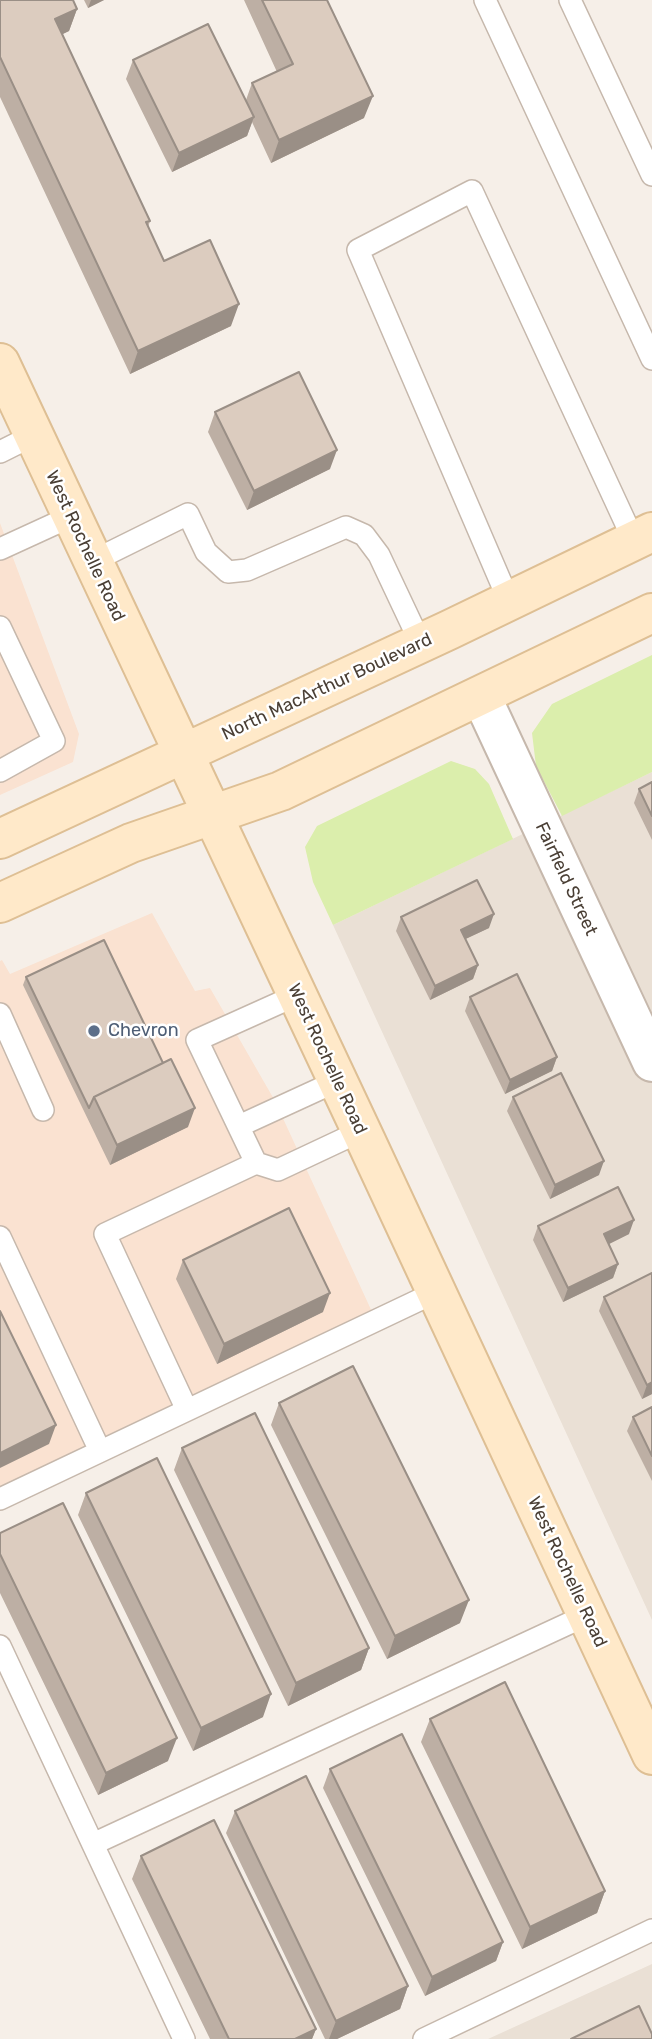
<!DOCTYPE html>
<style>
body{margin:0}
canvas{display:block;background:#f6efe8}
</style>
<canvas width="652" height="2039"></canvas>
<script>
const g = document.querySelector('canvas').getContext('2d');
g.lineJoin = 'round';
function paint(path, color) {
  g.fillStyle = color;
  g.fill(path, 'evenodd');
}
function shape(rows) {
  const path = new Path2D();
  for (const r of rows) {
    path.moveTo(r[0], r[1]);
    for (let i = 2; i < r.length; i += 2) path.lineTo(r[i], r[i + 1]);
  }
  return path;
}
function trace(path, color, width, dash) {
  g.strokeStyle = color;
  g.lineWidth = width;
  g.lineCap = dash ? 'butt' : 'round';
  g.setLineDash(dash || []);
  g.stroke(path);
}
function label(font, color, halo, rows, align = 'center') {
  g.font = font + ' Rubik,sans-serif';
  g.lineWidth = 5;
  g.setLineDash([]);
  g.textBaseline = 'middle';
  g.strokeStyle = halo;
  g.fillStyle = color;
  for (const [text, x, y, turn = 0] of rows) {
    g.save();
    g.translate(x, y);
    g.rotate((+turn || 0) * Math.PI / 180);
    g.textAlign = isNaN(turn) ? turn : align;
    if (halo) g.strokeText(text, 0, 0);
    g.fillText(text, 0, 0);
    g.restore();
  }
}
paint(shape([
 [652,772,652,1620,333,925],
 [652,1964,652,2039,488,2039]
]), '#eae0d5');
paint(shape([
 [0,523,79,734,73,762,0,795],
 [152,913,195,991,210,988,275,1101,379,1327,0,1501,0,961,2,960,10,974]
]), '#fae2d1');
paint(shape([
 [652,655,652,772,562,816,536,766,532,733,552,704],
 [451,761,475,769,489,784,513,839,333,925,313,882,305,847,317,826]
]), '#dbeeac');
const lane = shape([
 [485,0,652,359],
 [570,0,652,175],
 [0,452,34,435],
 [0,549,72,516],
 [93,561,188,514,206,552,228,572,247,570,346,527,364,535,379,555,421,644],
 [509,601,358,250,472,191,634,541],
 [0,627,54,741,0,771],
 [0,1014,43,1110],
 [239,1126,337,1081],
 [256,1163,278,1170,361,1131],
 [0,1237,100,1451],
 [187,1410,105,1234,256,1163,197,1040,297,995],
 [0,1499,436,1292],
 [0,1646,184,2039],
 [93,1844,587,1615],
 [424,2039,652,1930]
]);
const street = shape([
 [481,696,652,1062]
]);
const secondary = shape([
 [0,363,366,1141,652,1755],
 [0,839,449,630,652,532],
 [0,903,131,843,281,791,652,613]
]);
trace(lane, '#c6b8ac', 24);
trace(street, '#c6b8ac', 42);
trace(secondary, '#debf94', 42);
trace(lane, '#fff', 21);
trace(street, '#fff', 38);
trace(secondary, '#ffe9c9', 38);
paint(shape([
 [0,0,77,9,69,31,62,34,150,221,148,227,164,261,231,326,130,374,0,97],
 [84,0,104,0,88,8],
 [244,0,327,0,364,118,271,163,252,122,247,136,172,172,126,79,133,60,246,100,252,83,277,72],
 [215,412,330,469,247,510,208,432],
 [652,782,652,840,634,803,639,789],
 [401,917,489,928,465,939,478,965,473,979,430,1000,396,931],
 [26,977,188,1127,110,1165,23,985],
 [470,997,557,1057,552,1071,505,1094,465,1011],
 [513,1097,599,1175,550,1199,507,1111],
 [538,1226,629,1234,609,1244,618,1264,613,1278,563,1302,533,1240],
 [183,1260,323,1312,217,1364,176,1279],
 [604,1297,652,1394,642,1399,599,1311],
 [279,1403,460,1623,387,1659,271,1425],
 [652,1407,652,1481,627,1431,633,1417],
 [182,1448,369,1648,361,1670,288,1706,174,1470],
 [86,1493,263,1717,193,1751,78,1515],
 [0,1533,168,1761,98,1795,0,1593],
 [430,1719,605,1891,597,1913,522,1949,421,1742],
 [330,1769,503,1942,496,1961,425,1996,323,1788],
 [235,1811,408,1986,400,2009,337,2039,325,2039,226,1833],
 [141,1856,316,2029,312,2039,210,2039,132,1879]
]), '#bdafa4');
paint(shape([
 [91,0,104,0,88,8],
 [77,9,69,31,47,42,55,19],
 [373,96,364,118,271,163,279,140],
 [254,117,247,136,172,172,179,153],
 [239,304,231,326,130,374,138,351],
 [337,450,330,469,247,510,254,491],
 [494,914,489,928,455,944,461,930],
 [478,965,473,979,430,1000,435,986],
 [557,1057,552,1071,505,1094,510,1080],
 [195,1108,188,1127,110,1165,117,1145],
 [604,1161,599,1175,550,1199,555,1185],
 [634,1220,629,1234,599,1249,604,1234],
 [618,1264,613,1278,563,1302,568,1288],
 [330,1293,323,1312,217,1364,224,1344],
 [652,1382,652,1394,642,1399,647,1385],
 [56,1425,49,1444,0,1468,0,1453],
 [469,1600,460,1623,387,1659,395,1636],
 [369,1648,361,1670,288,1706,296,1683],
 [271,1694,263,1717,193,1751,201,1728],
 [177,1738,168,1761,98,1795,106,1773],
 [605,1891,597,1913,522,1949,530,1927],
 [503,1942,496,1961,425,1996,432,1977],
 [408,1986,400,2009,337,2039,329,2039,336,2021],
 [316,2029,312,2039,295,2039]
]), '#9a8f86');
const building = shape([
 [0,0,73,0,77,9,55,19,150,221,146,222,164,261,210,240,239,304,138,351,0,57,0,0],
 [262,0,327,0,373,96,279,140,252,83,293,64,262,0],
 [208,24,254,117,179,153,133,60,208,24],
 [299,372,337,450,254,491,215,412,299,372],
 [652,782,652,816,639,789,652,782],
 [477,880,494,914,461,930,478,965,435,986,401,917,477,880],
 [104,940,163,1063,94,1097,89,1108,26,977,104,940],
 [517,974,557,1057,510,1080,470,997,517,974],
 [171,1059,195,1108,117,1145,94,1097,171,1059],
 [561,1073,604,1161,555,1185,513,1097,561,1073],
 [618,1187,634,1220,604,1234,618,1264,568,1288,538,1226,618,1187],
 [289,1208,330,1293,224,1344,183,1260,289,1208],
 [652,1273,652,1382,647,1385,604,1297,652,1273],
 [0,1311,56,1425,0,1453,0,1311],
 [353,1366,469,1600,395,1636,279,1403,353,1366],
 [652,1407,652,1456,633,1417,652,1407],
 [255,1413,369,1648,296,1683,182,1448,255,1413],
 [157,1458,271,1694,201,1728,86,1493,157,1458],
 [63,1503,177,1738,106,1773,0,1554,0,1533,63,1503],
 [505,1682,605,1891,530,1927,430,1719,505,1682],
 [402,1734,503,1942,432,1977,330,1769,402,1734],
 [306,1776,408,1986,336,2021,235,1811,306,1776],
 [214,1820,316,2029,295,2039,229,2039,141,1856,214,1820],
 [639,2006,652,2034,652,2039,571,2039,639,2006]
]);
paint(building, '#dcccbf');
trace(building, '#9a8f86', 2);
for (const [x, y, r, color] of [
 [94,1031,7,"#5c6f8a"]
]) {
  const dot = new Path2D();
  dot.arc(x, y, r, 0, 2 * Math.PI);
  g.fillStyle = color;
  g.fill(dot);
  trace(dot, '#fff', 2.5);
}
label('18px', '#4a3f35', '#fff', [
 ["West Rochelle Road",85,546,65],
 ["North MacArthur Boulevard",327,687,-25],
 ["Fairfield Street",566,879,65],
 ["West Rochelle Road",327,1059,65],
 ["West Rochelle Road",567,1572,65]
]);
label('18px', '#4e5e75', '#fff', [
 ["Chevron",108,1031]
], 'left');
</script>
